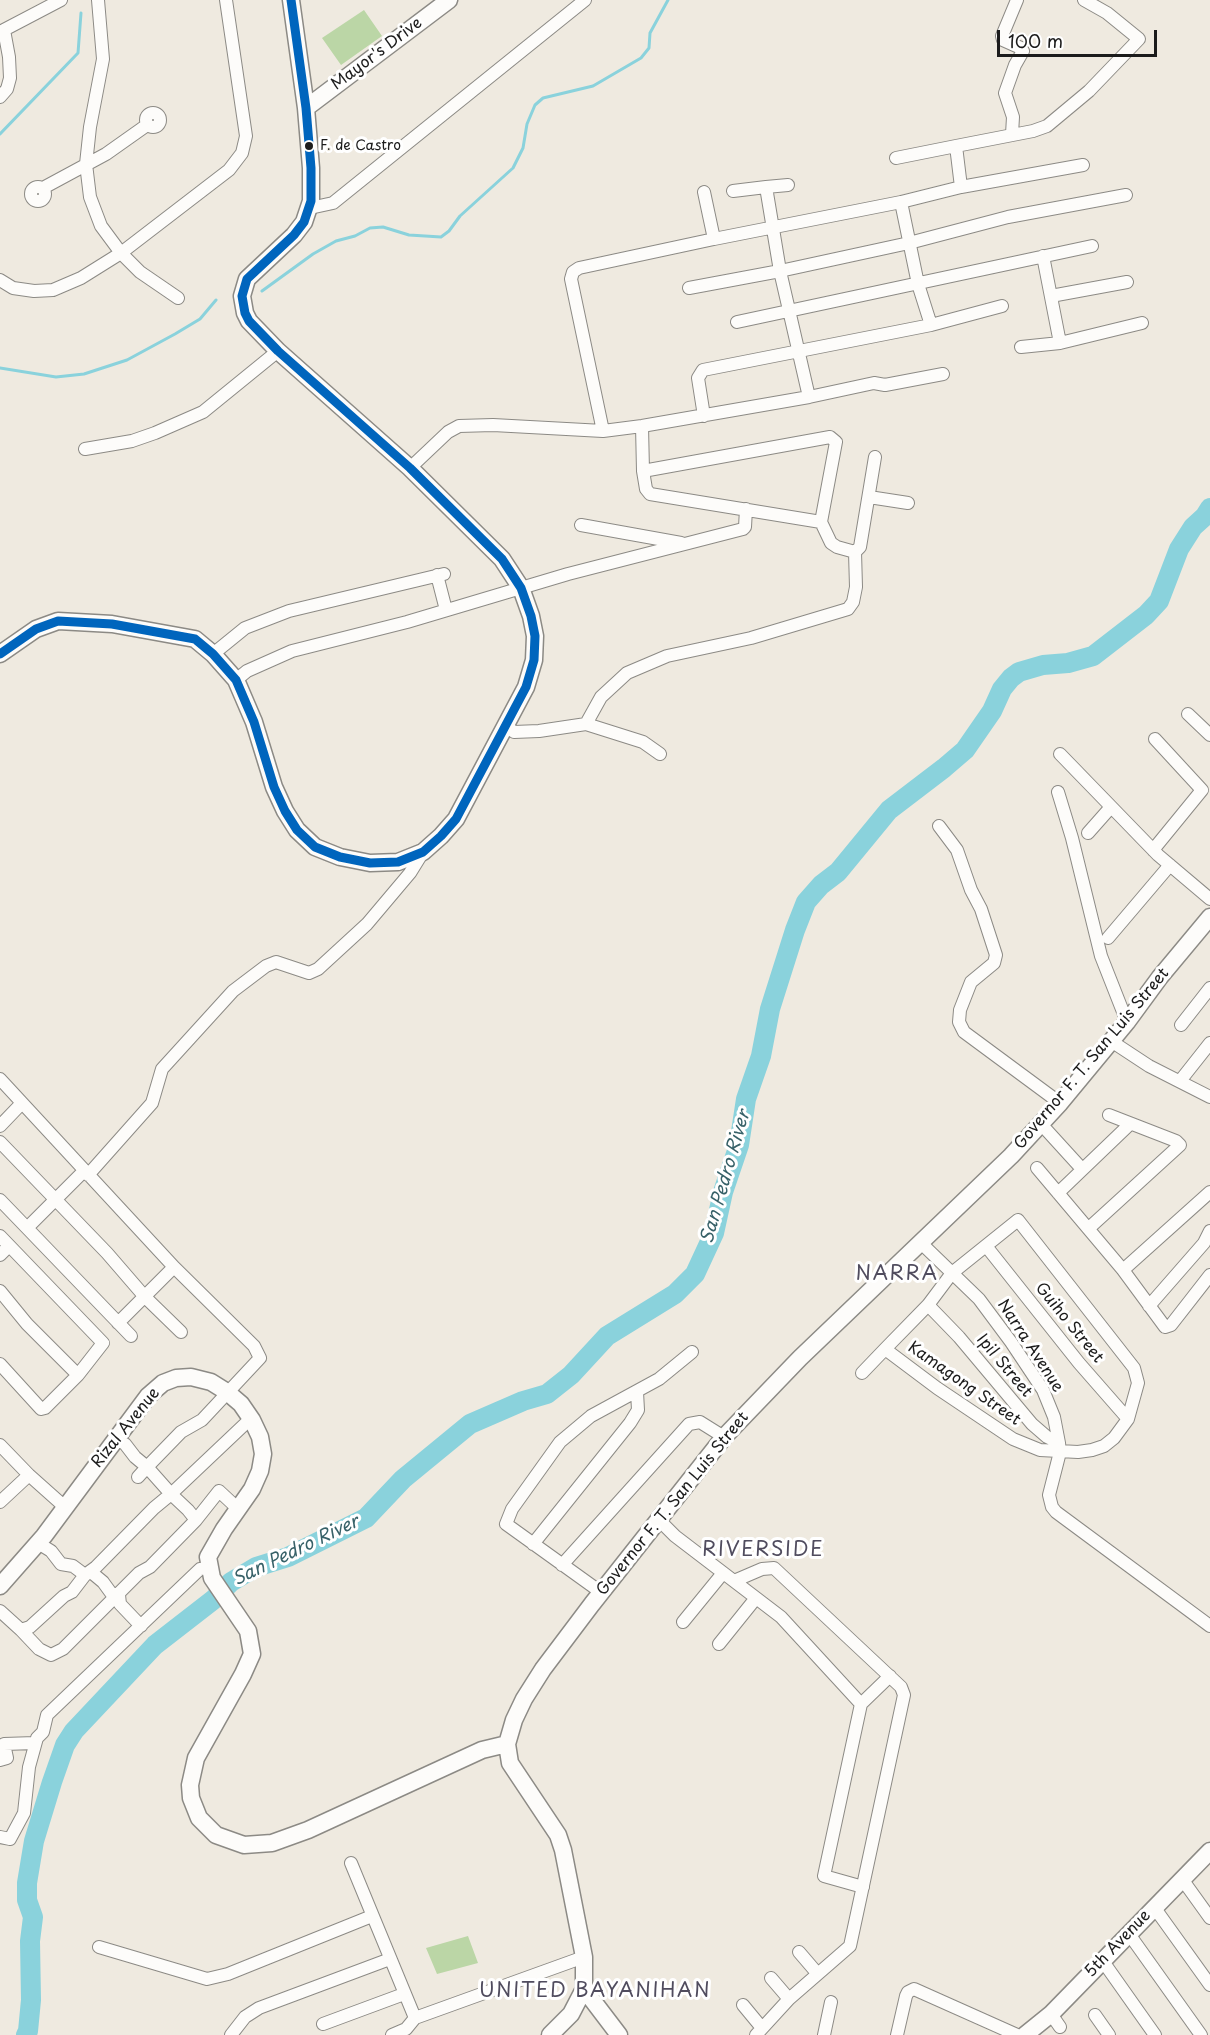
<!DOCTYPE html>
<style>
body{margin:0}
#map{position:relative;width:1210px;height:2035px;overflow:hidden;background:#efeae0;font-family:"Playpen Sans",sans-serif}
canvas{display:block}
.scale{position:absolute;left:997px;top:30px;width:160px;height:27px;box-sizing:border-box;border:3px solid #1c1c1c;border-top:0;padding-left:8px;font-size:18px;line-height:21px;white-space:nowrap;color:#1c1c1c;-webkit-text-stroke:4px #fff;paint-order:stroke}
</style>
<div id="map">
<canvas width="1210" height="2035"></canvas>
<div class="scale">100 m</div>
</div>
<script>
const g = document.querySelector('canvas').getContext('2d');
g.lineJoin = 'round';
function paint(path, color) {
  g.fillStyle = color;
  g.fill(path, 'evenodd');
}
function shape(rows) {
  const path = new Path2D();
  for (const r of rows) {
    if (r.length === 3) {
      path.moveTo(r[0] + r[2], r[1]);
      path.arc(r[0], r[1], r[2], 0, 2 * Math.PI);
      continue;
    }
    path.moveTo(r[0], r[1]);
    for (let i = 2; i < r.length; i += 2) path.lineTo(r[i], r[i + 1]);
  }
  return path;
}
function trace(path, color, width, dash) {
  g.strokeStyle = color;
  g.lineWidth = width;
  g.lineCap = dash ? 'butt' : 'round';
  g.setLineDash(dash || []);
  g.stroke(path);
}
function label(font, color, halo, rows, align = 'center') {
  g.font = font + ' "Playpen Sans",sans-serif';
  g.lineWidth = 6;
  g.setLineDash([]);
  g.textBaseline = 'middle';
  g.strokeStyle = halo;
  g.fillStyle = color;
  for (const [text, x, y, turn = 0] of rows) {
    g.save();
    g.translate(x, y);
    g.rotate((+turn || 0) * Math.PI / 180);
    g.textAlign = isNaN(turn) ? turn : align;
    if (halo) g.strokeText(text, 0, 0);
    g.fillText(text, 0, 0);
    g.restore();
  }
}
paint(shape([
 [364,10,382,36,341,65,322,38],
 [468,1936,478,1963,437,1974,426,1948]
]), '#bbd6a6');
trace(shape([
 [0,134,78,53,81,13],
 [262,291,313,254,336,241,355,236,370,228,383,227,409,235,441,237,449,231,460,216,513,168,523,148,527,124,535,105,543,98,593,86,641,58,649,48,650,33,668,0],
 [0,368,56,377,84,374,127,360,175,334,200,319,216,300]
]), '#8ad2dc', 3);
trace(shape([
 [26,2035,28,2031,31,2000,30,1941,33,1917,27,1900,27,1883,34,1841,52,1782,65,1745,74,1731,155,1645,213,1600,231,1582,256,1567,288,1557,366,1518,403,1479,470,1424,523,1401,547,1394,571,1375,607,1336,675,1294,695,1274,714,1233,723,1192,739,1145,746,1099,761,1056,770,1009,795,930,806,902,821,885,838,872,889,810,944,768,965,750,992,711,1002,689,1011,678,1019,672,1043,665,1068,663,1093,656,1146,615,1159,601,1179,549,1193,527,1205,516,1210,508]
]), '#8ad2dc', 20);
const street = shape([
 [98,0,103,59,90,127,86,164,90,197,101,226,121,253,140,272,178,298],
 [0,32,61,0],
 [0,97,7,89,10,78,9,57,4,30],
 [153,120,7],
 [1012,134,1013,117,1005,93,1015,65,1023,51,1021,48,1003,40,1002,36,1017,0],
 [896,158,956,146],
 [38,194,7],
 [766,187,788,185],
 [961,187,1083,165],
 [43,188,106,154,147,125],
 [704,192,714,239,901,202,918,284,931,325,703,370,698,378,704,416],
 [901,202,961,187,956,146,1033,131,1047,126,1089,91,1139,39,1107,13,1084,0],
 [310,208,333,203,585,0],
 [1043,256,1060,343],
 [0,280,13,288,34,291,53,290,81,278,121,253,229,170,242,153,246,136,226,0],
 [689,288,780,271,909,243,1008,217,1126,195],
 [1051,296,1127,282],
 [737,322,1092,246],
 [931,325,1002,306],
 [1021,347,1060,343,1142,323],
 [809,397,874,383,885,385,943,374],
 [642,426,643,471,646,489,650,494,821,522],
 [603,431,571,279,573,272,579,268,714,239],
 [85,449,132,441,155,433,203,412,278,351],
 [410,468,448,432,459,426,493,425,603,431,642,426,809,397,780,271,766,187,733,191],
 [643,471,830,437,836,442,821,522,831,543,837,547,855,552,860,547,875,457],
 [869,497,908,503],
 [581,525,681,543],
 [437,575,446,610],
 [213,654,245,628,289,611,444,574],
 [236,680,247,671,292,651,407,622,568,574,743,529,745,527,746,509],
 [1188,714,1210,735],
 [586,724,601,697,627,673,667,656,751,638,848,609,853,602,856,587,855,552],
 [506,726,514,732,539,731,586,724,643,742,660,754],
 [1060,754,1158,855,1210,899],
 [1058,792,1072,838,1101,956,1127,1022],
 [939,826,957,850,971,890,981,909,996,955,994,963,971,982,960,1010,959,1022,964,1032,1060,1103],
 [1088,833,1111,807],
 [1153,850,1202,790,1155,739],
 [1108,938,1170,865],
 [1181,1025,1210,988],
 [1111,1041,1149,1066,1210,1097],
 [0,1079,174,1267,254,1346,260,1358,202,1420,181,1432,147,1467,171,1494,246,1423],
 [1180,1081,1210,1043],
 [1041,1124,1082,1169],
 [0,1126,22,1103],
 [0,1142,107,1253,145,1297,181,1332],
 [1037,1168,1123,1270,1165,1327,1171,1325,1210,1275],
 [88,1175,152,1103,162,1069,233,991,266,966,276,962,309,973,318,969,367,924,410,873,423,852],
 [1058,1193,1130,1124],
 [0,1200,131,1336],
 [28,1227,84,1171],
 [1089,1228,1180,1145,1176,1141,1109,1115],
 [0,1236,103,1343,78,1375,45,1408,41,1409,0,1364],
 [921,1243,979,1299,1011,1342,1043,1390,1054,1417,1059,1443,1060,1452,1049,1495,1052,1507,1056,1512,1210,1626],
 [986,1246,1079,1363,1128,1419],
 [0,1255,9,1246],
 [1123,1270,1210,1192],
 [0,1291,27,1324,78,1375],
 [928,1305,959,1337,1032,1424,1047,1437,1059,1443],
 [1149,1306,1204,1243,1210,1231],
 [118,1323,174,1267],
 [862,1373,885,1349,928,1305,952,1273,1018,1220,1134,1368,1138,1383,1128,1419,1114,1438,1104,1446,1092,1450,1078,1452,1040,1450,1013,1439,937,1388,885,1349],
 [115,1439,125,1444,135,1457,147,1467,138,1477],
 [0,1445,29,1475,66,1508],
 [0,1502,29,1475],
 [659,1520,675,1536,781,1617,861,1704,824,1876,863,1887],
 [38,1543,51,1551,61,1564,73,1566,85,1575,91,1572,103,1582,111,1593,119,1595,120,1604,141,1626],
 [533,1544,630,1423,638,1410,637,1392],
 [562,1565,689,1424,700,1422,724,1437],
 [734,1581,762,1569,774,1568,901,1687,904,1695,850,1946,789,1999,756,2035],
 [602,1593,506,1524,512,1509,560,1442,591,1416,659,1379,692,1352],
 [0,1611,21,1630,30,1627,64,1596,72,1592,85,1575,96,1567,154,1508,171,1494,188,1510,196,1520,219,1491,234,1505],
 [683,1622,723,1573],
 [21,1630,39,1649,51,1655,63,1649,139,1573,150,1567,196,1520],
 [719,1644,756,1598],
 [861,1704,890,1676],
 [0,1760,7,1758,4,1744,35,1743],
 [0,1837,10,1839,24,1813,29,1767,37,1738,43,1732,47,1715,200,1569,209,1568],
 [351,1863,415,2018],
 [1182,1879,1210,1918],
 [1154,1907,1210,1985],
 [1129,1934,1201,2035],
 [99,1947,207,1979,228,1974,372,1916],
 [799,1952,817,1973],
 [1102,1960,1155,2035],
 [771,1978,789,1999],
 [743,2005,762,2028],
 [1051,2014,1060,2027],
 [1095,2015,1109,2035],
 [323,2024,404,1994],
 [231,2035,245,2017,259,2008,390,1959],
 [392,2035,406,2029,415,2018,584,1957],
 [824,2035,831,2002],
 [897,2035,906,1996,908,1992,914,1989,1017,2035]
]);
const secondary = shape([
 [306,108,449,0],
 [0,654,36,629,58,621,112,624,195,639,213,654,236,680,254,722,274,787,285,811,297,830,315,847,340,857,370,863,398,862,423,852,441,836,456,819,526,687,534,660,535,636,531,616,521,588,502,559,410,468,278,351,249,321,245,313,242,296,247,279,294,235,304,222,311,201,311,168,306,108,291,0],
 [0,1586,44,1536,148,1396,163,1383,176,1378,191,1377,211,1382,227,1392,241,1404,252,1420,260,1437,263,1454,260,1471,252,1489,224,1529,208,1557,212,1578,248,1631,252,1654,243,1674,196,1758,190,1785,191,1798,199,1818,216,1835,244,1845,272,1843,308,1830,482,1750,507,1744],
 [584,1989,619,2035],
 [550,2035,571,2014,584,1989,584,1957,563,1850,558,1835,510,1763,507,1744,514,1720,524,1699,543,1669,592,1604,724,1437,800,1358,1011,1156,1060,1103,1127,1022,1160,977,1210,917],
 [1025,2035,1051,2014,1210,1851]
]);
trace(street, '#8c8a85', 14);
trace(secondary, '#8c8a85', 19);
trace(street, '#fdfcfa', 12);
trace(secondary, '#fdfcfa', 16);
trace(shape([
 [0,654,36,629,58,621,112,624,195,639,213,654,236,680,254,722,274,787,285,811,297,830,315,847,340,857,370,863,398,862,423,852,441,836,456,819,526,687,534,660,535,636,531,616,521,588,502,559,410,468,278,351,249,321,245,313,242,296,247,279,294,235,304,222,311,201,311,168,306,108,291,0]
]), '#0065bd', 9);
for (const [x, y, r, color] of [
 [309,146,5,"#1c1c1c"]
]) {
  const dot = new Path2D();
  dot.arc(x, y, r, 0, 2 * Math.PI);
  g.fillStyle = color;
  g.fill(dot);
  trace(dot, '#fff', 2);
}
label('14px', '#1c1c1c', '#fff', [
 ["F. de Castro",320,146]
], 'left');
label('16px', '#1c1c1c', '#fff', [
 ["Mayor's Drive",377,54,-37],
 ["Governor F. T. San Luis Street",1092,1059,-50],
 ["Guiho Street",1069,1323,51],
 ["Narra Avenue",1030,1346,57],
 ["Ipil Street",1004,1366,50],
 ["Kamagong Street",964,1384,35],
 ["Rizal Avenue",126,1428,-51],
 ["Governor F. T. San Luis Street",673,1504,-51],
 ["5th Avenue",1118,1944,-46]
]);
label('italic 18px', '#376168', '#fff', [
 ["San Pedro River",726,1177,-74],
 ["San Pedro River",296,1551,-26]
]);
g.letterSpacing = '1.5px';
label('20px', '#504c5e', '#fff', [
 ["NARRA",897,1274],
 ["RIVERSIDE",763,1550],
 ["UNITED BAYANIHAN",595,1991]
]);
g.letterSpacing = '0px';
</script>
